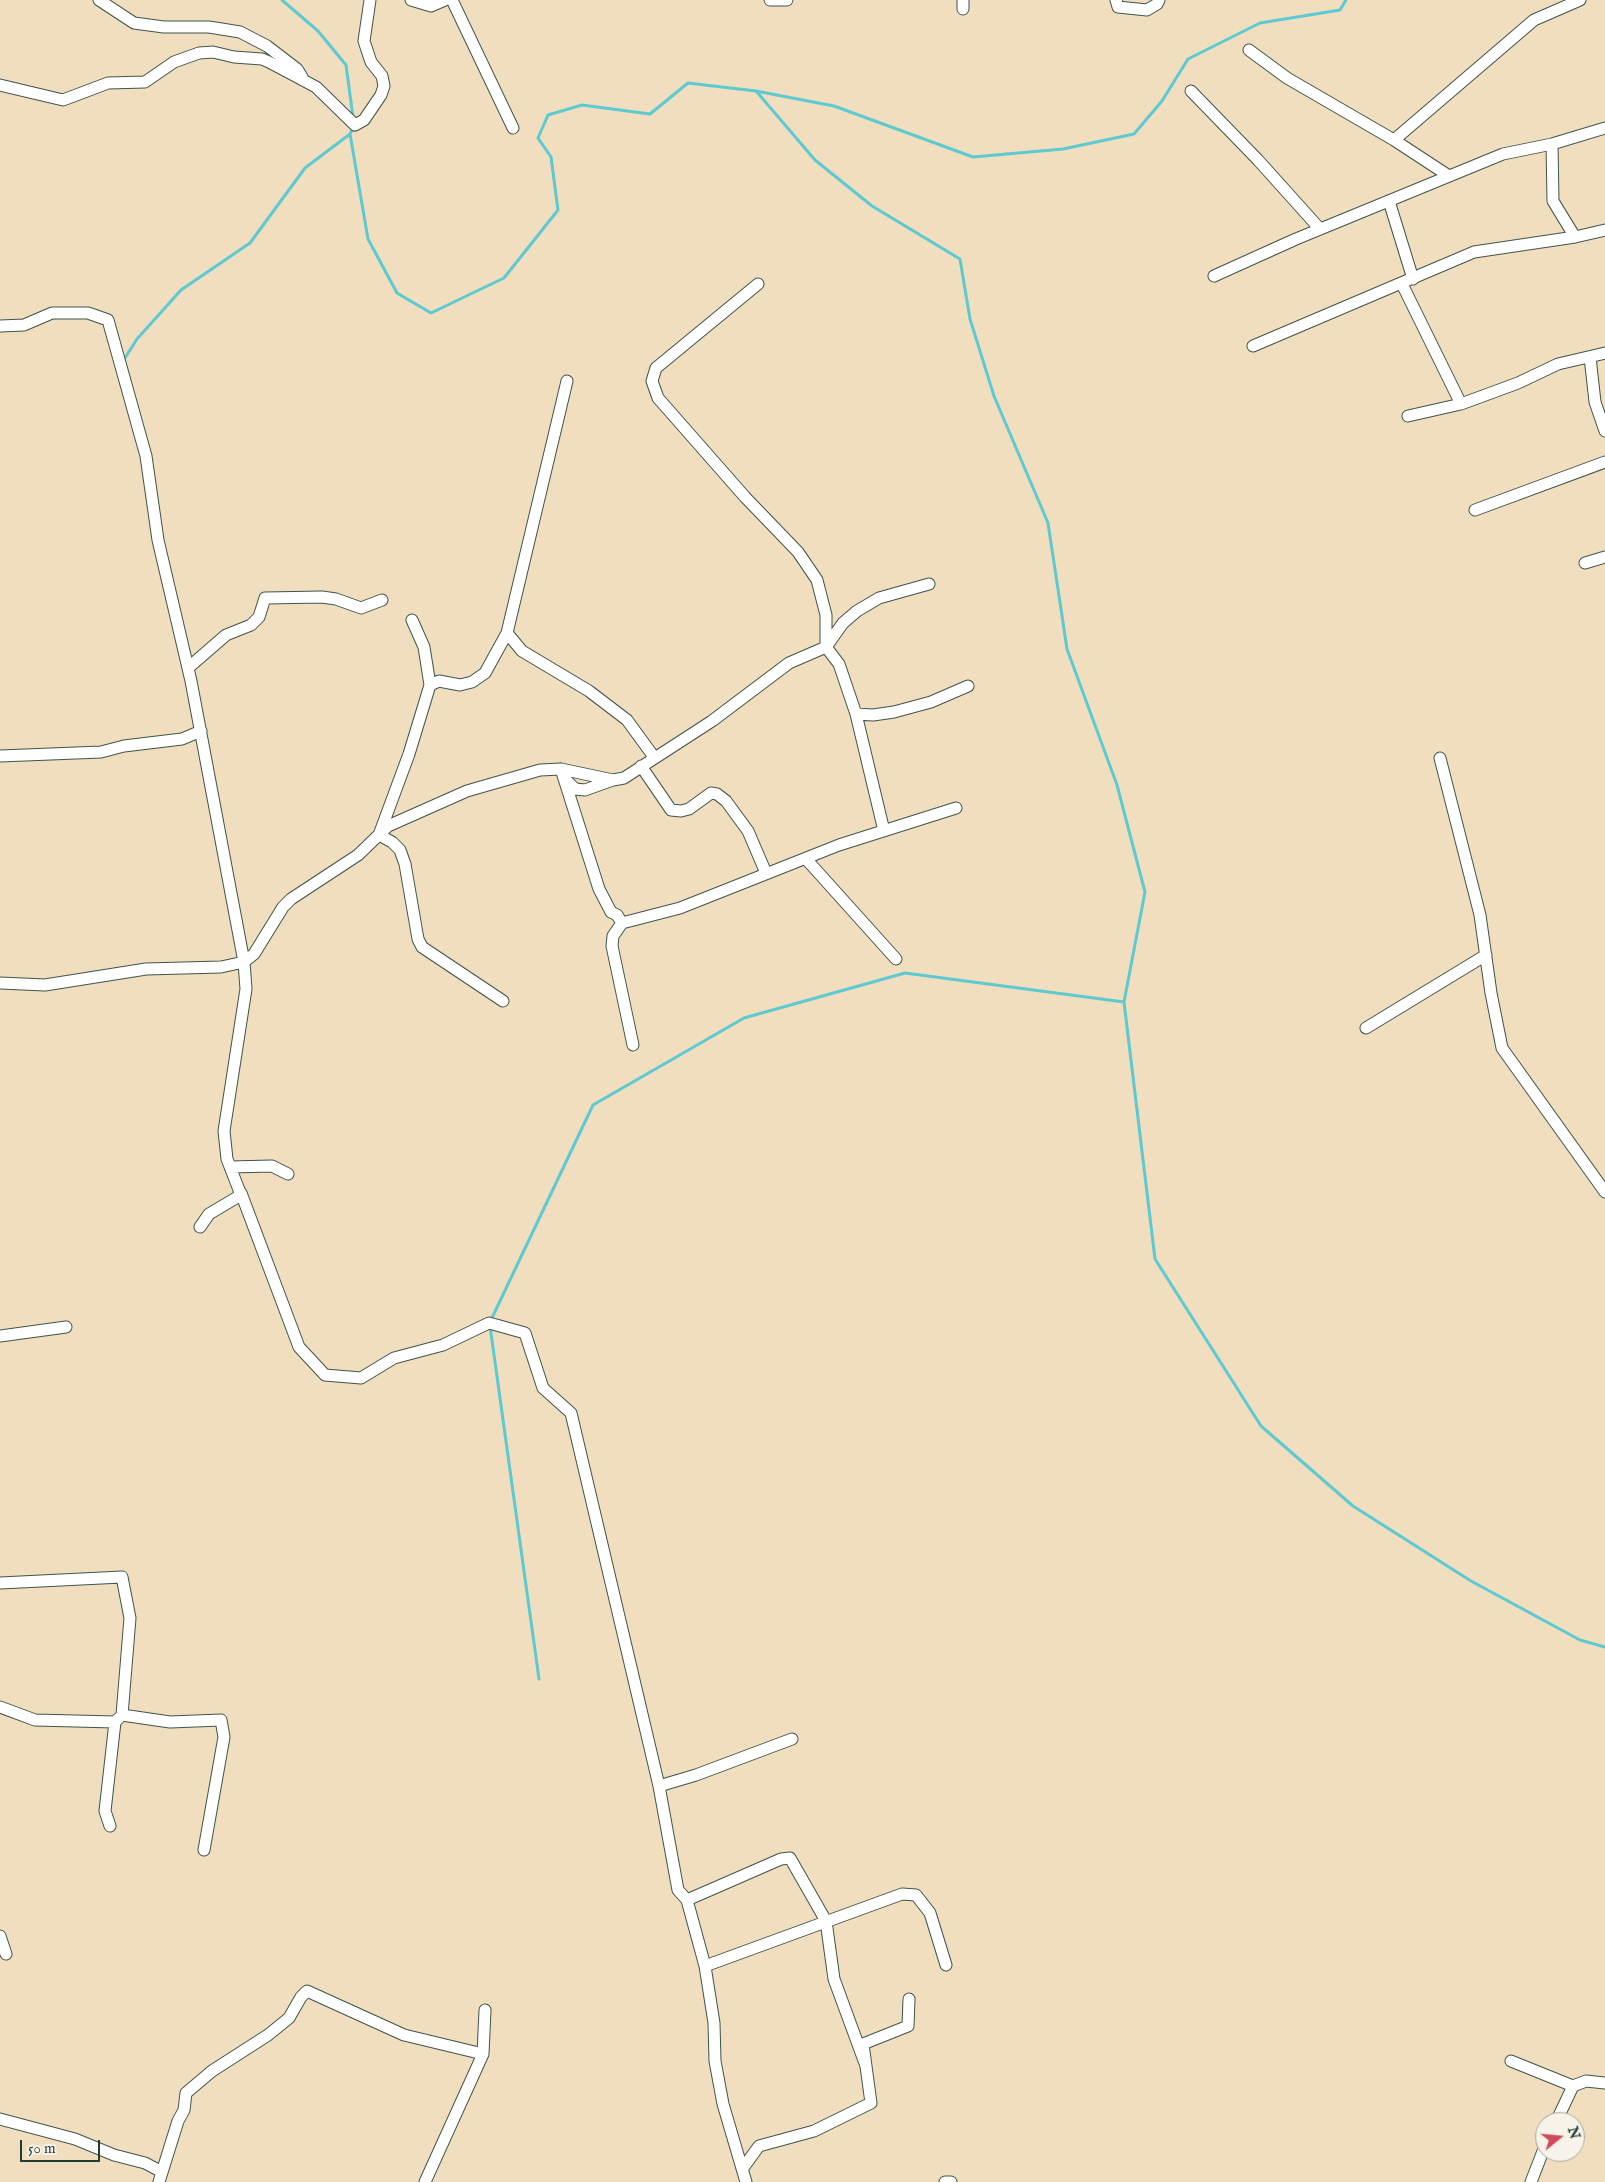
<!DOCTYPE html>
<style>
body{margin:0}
#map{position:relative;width:1605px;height:2182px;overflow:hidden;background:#f0debe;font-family:"IM FELL English",serif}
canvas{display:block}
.north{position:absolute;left:1535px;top:2112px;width:50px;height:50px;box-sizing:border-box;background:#f7f3e8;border:1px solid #a1aaa0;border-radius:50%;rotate:73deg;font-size:14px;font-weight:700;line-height:20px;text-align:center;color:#1f3d34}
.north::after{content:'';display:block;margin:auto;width:18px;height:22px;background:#d1495b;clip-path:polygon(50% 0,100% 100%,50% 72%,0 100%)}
.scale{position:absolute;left:20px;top:2140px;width:80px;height:22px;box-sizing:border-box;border:2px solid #1f3d34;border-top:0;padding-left:6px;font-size:15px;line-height:18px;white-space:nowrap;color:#1f3d34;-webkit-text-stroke:4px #f7f3e8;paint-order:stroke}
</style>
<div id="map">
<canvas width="1605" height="2182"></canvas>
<div class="north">N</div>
<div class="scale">50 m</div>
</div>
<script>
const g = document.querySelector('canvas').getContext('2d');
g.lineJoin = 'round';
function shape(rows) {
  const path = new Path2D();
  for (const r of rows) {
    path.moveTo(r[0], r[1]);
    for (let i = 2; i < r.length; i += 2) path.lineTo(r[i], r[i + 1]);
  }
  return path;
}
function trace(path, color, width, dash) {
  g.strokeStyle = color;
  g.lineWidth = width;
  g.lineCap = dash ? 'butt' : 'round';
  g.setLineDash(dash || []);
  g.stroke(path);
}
trace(shape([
 [282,0,318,31,346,65,353,117],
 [756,91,815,160,872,206,960,259,970,319,994,396,1048,523,1067,649,1117,785,1145,892,1124,1002,1155,1259,1261,1426,1353,1506,1471,1581,1580,1640,1605,1647],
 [354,126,350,134,368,239,397,293,431,313,504,278,558,210,551,157,538,138,548,115,582,105,650,114,688,83,756,91,834,106,973,157,1063,149,1134,134,1162,101,1188,59,1260,23,1340,10,1346,0],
 [123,361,137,339,181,290,250,243,305,168,350,134],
 [491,1320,593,1105,744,1018,905,973,1124,1002],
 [490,1326,539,1679]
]), '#5dcad2', 3);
const minor = shape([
 [99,0,134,23,164,27,209,27,240,32,267,46,297,69,302,77],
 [411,0,431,6,445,0],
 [452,0,513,128],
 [770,0,787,0],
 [1116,0,1118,7,1147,10,1157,4,1159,0],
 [963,9,963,0],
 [1249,50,1287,78,1394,140,1449,176],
 [0,85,63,100,108,83,145,82,174,62,199,53,213,52,234,57,262,59,269,62,316,87,355,125,364,120,381,95,384,86,382,76,371,62,364,41,370,0],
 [1191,91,1258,160,1320,229],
 [1394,140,1534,20,1580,0],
 [1552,144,1553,201,1575,237,1605,230],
 [1389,201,1413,279],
 [1214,276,1296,239,1503,154,1552,144,1605,128],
 [758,284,656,368,652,381,658,398,745,497,798,552,817,580,826,615,826,647,839,664,856,714,884,831],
 [1402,284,1461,404],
 [0,326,24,325,52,313,88,313,108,320,146,456,158,540,191,681,244,962,246,989,224,1131,227,1159,241,1195,209,1214,200,1227],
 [1253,346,1474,252,1575,237],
 [1590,357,1595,402,1605,431],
 [567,381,507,633,522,651,589,691,627,720,654,757],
 [1408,416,1461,404,1518,383,1558,364,1605,353],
 [1475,510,1605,462],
 [1585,563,1605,557],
 [412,620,424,647,430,685,409,754,379,835,392,842,400,850,405,864,418,939,422,947,503,1001],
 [188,668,226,635,251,625,259,617,265,598,322,597,336,599,361,608,382,600],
 [430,685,439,681,460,685,472,682,485,673,507,633],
 [856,714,873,715,894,712,931,702,968,686],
 [0,756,101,752,124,746,182,739,201,731],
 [1440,758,1480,915,1491,993,1502,1048,1605,1192],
 [641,766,671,810,681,811,689,809,711,793,717,794,726,801,748,831,766,873],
 [561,769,599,889,611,912,617,915,622,923],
 [565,779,575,789,585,790,613,780],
 [807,860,896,959],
 [622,923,680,908,839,845,956,808],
 [622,923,613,936,612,946,633,1045],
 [0,983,45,985,146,969,221,967,244,962,254,954,283,907,291,899,358,855,388,826,467,791,540,770,561,769,613,780,624,778,712,721,789,663,826,647,843,623,857,611,879,598,929,584],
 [1366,1028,1486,955],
 [230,1167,272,1166,288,1174],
 [241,1193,299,1347,325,1375,361,1378,394,1358,443,1345,489,1323,525,1333,543,1388,571,1413,659,1786,678,1890,687,1900,705,1966,714,2023,715,2061,723,2104,746,2182],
 [0,1336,66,1327],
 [0,1583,122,1577,130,1618,122,1715,170,1722,221,1720,224,1737,204,1850],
 [0,1707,35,1720,115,1722],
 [659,1786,696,1775,792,1739],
 [110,1826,105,1811,115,1722,119,1718],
 [687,1900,781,1859,790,1858,826,1921,834,1979,866,2066],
 [0,1936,6,1954],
 [705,1966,902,1894,916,1895,930,1913,946,1965],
 [1511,2061,1573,2086],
 [0,2119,75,2139,114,2155,145,2163,162,2172],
 [1556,2122,1573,2086,1586,2081,1605,2083],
 [743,2168,759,2146,814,2131,871,2103,863,2044,908,2026,909,1999],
 [159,2182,178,2121,184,2110,186,2093,212,2071,268,2035,289,2018,301,1997,307,1991,404,2035,483,2054],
 [425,2182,483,2054,485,2010],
 [945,2182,951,2182],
 [1531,2182,1545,2146]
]);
trace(minor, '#3e5549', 13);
trace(minor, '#fff', 11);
</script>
